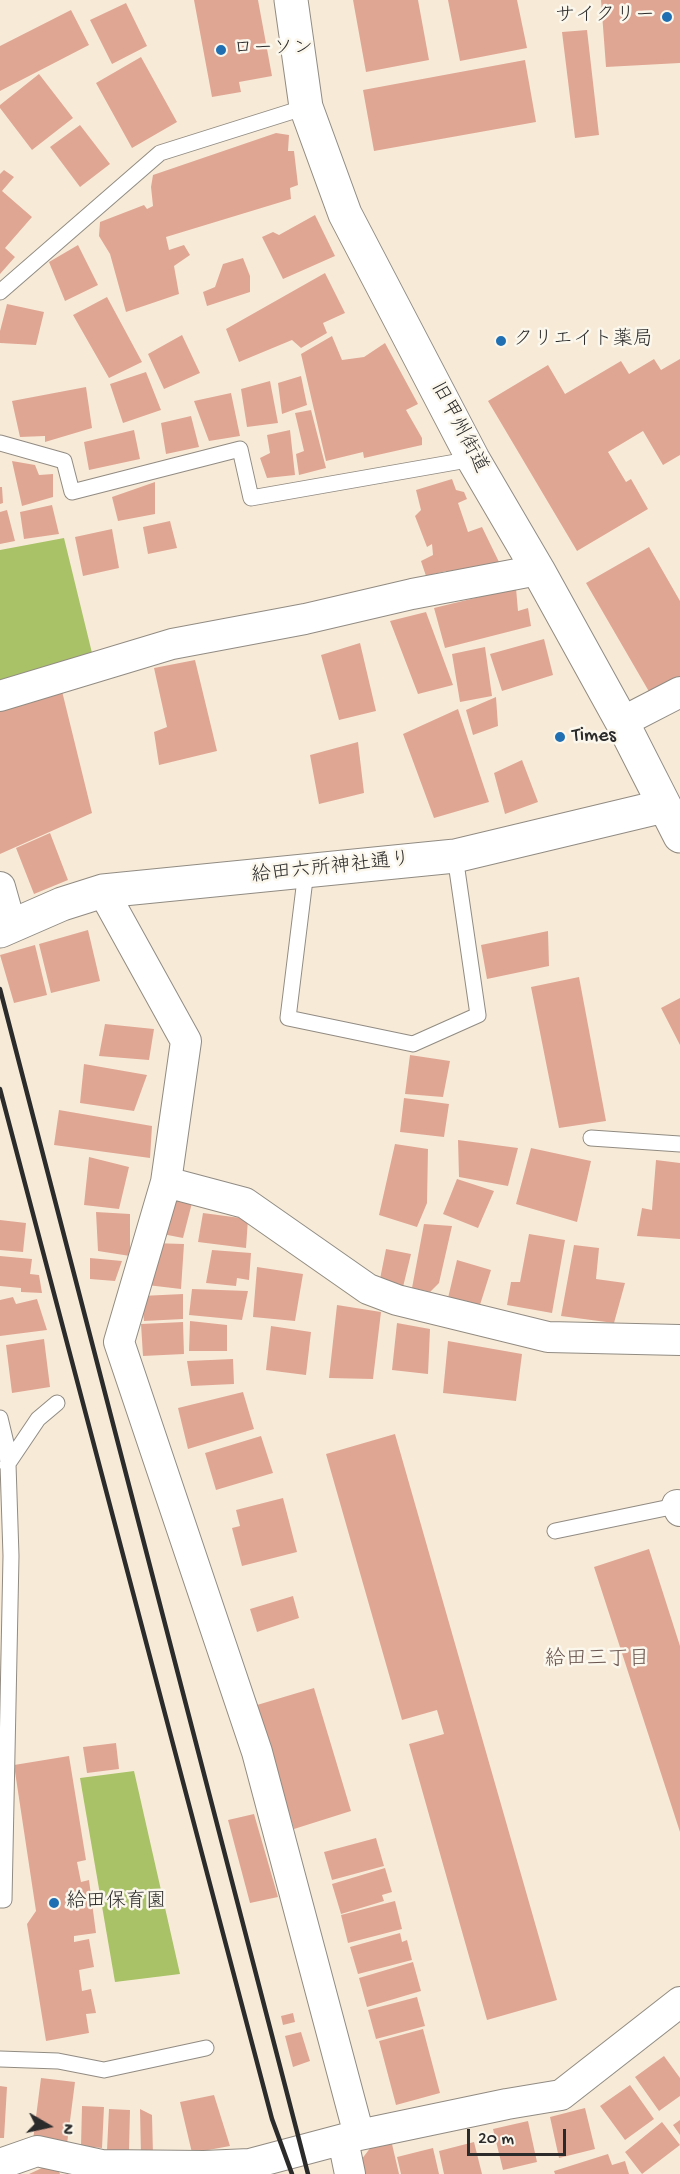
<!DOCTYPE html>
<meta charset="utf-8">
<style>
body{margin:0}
#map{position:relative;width:680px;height:2174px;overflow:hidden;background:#f7ebd8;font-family:"Gochi Hand",sans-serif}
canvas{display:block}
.north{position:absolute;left:18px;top:2096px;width:60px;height:60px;-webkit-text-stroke:4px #fbf7ec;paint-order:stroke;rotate:99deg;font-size:16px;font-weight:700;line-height:24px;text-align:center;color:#2b2b2b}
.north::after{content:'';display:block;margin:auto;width:21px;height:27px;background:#2b2b2b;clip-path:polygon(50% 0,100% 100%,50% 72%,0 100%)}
.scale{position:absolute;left:467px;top:2129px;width:99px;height:27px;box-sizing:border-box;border:3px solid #2b2b2b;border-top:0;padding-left:8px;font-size:18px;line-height:21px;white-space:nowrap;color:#2b2b2b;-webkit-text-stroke:4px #fbf7ec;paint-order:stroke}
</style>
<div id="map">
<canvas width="680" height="2174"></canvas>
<div class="north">N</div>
<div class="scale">20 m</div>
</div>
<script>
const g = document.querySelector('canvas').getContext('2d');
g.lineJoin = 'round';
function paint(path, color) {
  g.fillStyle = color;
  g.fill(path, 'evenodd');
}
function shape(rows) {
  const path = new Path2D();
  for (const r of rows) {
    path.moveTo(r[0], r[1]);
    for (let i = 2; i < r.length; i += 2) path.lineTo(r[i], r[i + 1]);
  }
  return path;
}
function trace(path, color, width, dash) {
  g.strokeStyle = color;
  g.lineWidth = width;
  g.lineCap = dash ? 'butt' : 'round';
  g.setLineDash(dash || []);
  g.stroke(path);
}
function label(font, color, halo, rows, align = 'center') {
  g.font = font + ' "Gochi Hand","Klee One",sans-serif';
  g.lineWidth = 5;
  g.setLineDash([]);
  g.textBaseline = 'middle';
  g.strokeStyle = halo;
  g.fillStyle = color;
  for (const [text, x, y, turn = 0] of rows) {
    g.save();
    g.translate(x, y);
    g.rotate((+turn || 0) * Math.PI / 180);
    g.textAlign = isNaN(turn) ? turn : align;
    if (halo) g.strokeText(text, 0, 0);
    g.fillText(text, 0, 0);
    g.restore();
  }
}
paint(shape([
 [64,538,92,653,0,680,0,550],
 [134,1771,180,1974,115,1982,80,1778]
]), '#a9c267');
paint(shape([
 [194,0,258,0,272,76,239,82,241,92,212,97],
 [353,0,418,0,429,60,366,72],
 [448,0,517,0,527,48,460,61],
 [601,0,680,0,680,63,606,67],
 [126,3,147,46,112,64,90,20],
 [71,10,89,45,0,91,0,46],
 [587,30,599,135,575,138,562,32],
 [141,57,177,122,132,148,96,83],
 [525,60,536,122,374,151,363,90],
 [39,74,73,118,32,150,0,108,0,105],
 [80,125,110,164,80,187,50,147],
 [276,133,289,135,288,151,294,151,298,185,290,188,291,199,166,237,169,250,184,245,190,255,174,266,179,294,126,312,110,254,99,236,100,222,144,205,147,209,153,206,151,187,153,175],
 [4,170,14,177,2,191,32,217,5,248,15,257,0,274,0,174],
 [315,215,335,256,283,279,262,237,273,232,279,235],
 [78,245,98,285,65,301,49,262],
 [243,258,250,276,250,292,207,306,203,292,215,287,223,264],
 [325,273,345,313,323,323,327,333,301,348,292,340,239,362,226,329],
 [107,297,142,362,109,378,73,315],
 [7,304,44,312,36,345,0,343,0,331],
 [182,335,200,373,164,389,148,354],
 [332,336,342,360,364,357,385,343,418,404,406,410,422,438,422,445,364,458,363,452,326,461,301,354],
 [654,359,661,370,680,359,680,455,663,465,643,431,608,452,626,482,631,479,648,509,577,551,488,401,548,365,565,394,621,361,629,374],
 [146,372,161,410,123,423,110,384],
 [301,376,307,405,282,414,278,383],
 [270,381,278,423,247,427,241,389],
 [86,387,92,428,45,442,45,436,20,437,12,401],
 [231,393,240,436,209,441,194,401],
 [311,410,326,468,299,475,296,454,304,451,295,413],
 [191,416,199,447,166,454,161,423],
 [134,430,140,459,89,470,84,442],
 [290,430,295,475,267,478,260,458,270,453,267,435],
 [12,461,35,465,39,475,53,474,53,497,22,506],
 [452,479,456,490,464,492,467,499,458,503,468,532,482,527,499,562,447,576,446,571,426,576,421,561,433,555,432,544,427,547,415,516,421,510,416,490],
 [155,482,155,514,118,521,112,497],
 [0,487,2,487,3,503,0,504],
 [52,505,59,534,24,539,20,512],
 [7,510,15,541,0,544,0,512],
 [170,521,177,548,148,554,143,527],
 [112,529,119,568,83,576,75,537],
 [649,547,680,601,680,678,651,695,586,583],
 [516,588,518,611,528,608,531,626,445,648,434,608],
 [426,612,453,685,418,694,390,621],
 [544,639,553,675,502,691,490,654],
 [360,643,376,711,339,720,321,655],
 [485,647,492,696,460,702,452,654],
 [195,660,217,751,159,765,154,732,167,727,154,668],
 [61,687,92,813,0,854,0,702],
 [496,697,498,726,473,735,466,710],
 [458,709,489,802,434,818,403,734],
 [358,742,364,793,319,804,310,755],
 [522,760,538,802,505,814,494,773],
 [50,833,68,880,34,894,16,848],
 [88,930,100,981,51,993,39,944],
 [548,931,549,966,487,979,481,945],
 [35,945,47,995,14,1003,0,955],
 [579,977,606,1121,559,1128,531,987],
 [680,998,680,1045,661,1008],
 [105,1024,154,1029,149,1060,99,1056],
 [410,1055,450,1061,443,1097,405,1094],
 [84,1064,147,1075,134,1111,80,1103],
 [404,1098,449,1104,444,1137,400,1132],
 [59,1110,152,1126,150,1158,54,1145],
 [458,1140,518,1148,508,1186,459,1177],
 [395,1144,428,1149,427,1203,417,1227,379,1215],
 [531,1148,591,1161,577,1222,516,1204],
 [89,1157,129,1167,119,1209,84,1205],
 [656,1160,680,1163,680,1239,637,1236,642,1208,652,1210],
 [457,1179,494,1191,478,1228,443,1214],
 [165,1197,193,1199,183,1238,152,1232],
 [96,1212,130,1214,130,1256,98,1251],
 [203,1213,248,1219,246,1248,198,1242],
 [0,1220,26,1223,23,1252,0,1250],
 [424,1224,452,1226,439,1283,430,1292,412,1288],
 [529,1234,565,1240,552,1313,507,1305,511,1282,520,1282],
 [152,1243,184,1244,181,1289,147,1285],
 [574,1245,599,1248,596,1279,625,1283,614,1323,561,1316],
 [386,1249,411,1254,403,1287,379,1284],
 [212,1250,251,1253,249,1280,237,1278,236,1286,206,1283],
 [0,1256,32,1259,30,1274,39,1275,42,1293,21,1292,21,1288,0,1286],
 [90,1258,122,1261,115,1281,90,1279],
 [457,1260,491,1270,479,1308,448,1298],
 [257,1267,303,1274,295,1321,253,1317],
 [192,1289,248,1291,242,1320,189,1315],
 [183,1294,183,1319,144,1321,141,1296],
 [13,1297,16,1304,37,1299,47,1330,0,1336,0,1300],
 [337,1305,381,1312,373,1379,329,1378],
 [190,1321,227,1325,227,1351,189,1351],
 [183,1322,184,1354,143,1356,141,1324],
 [397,1323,430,1329,428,1374,392,1370],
 [271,1326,311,1332,306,1375,266,1370],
 [44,1339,50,1387,12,1393,6,1345],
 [448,1341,522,1354,516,1401,443,1393],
 [233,1359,234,1384,191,1386,187,1361],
 [243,1392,254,1429,188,1449,178,1408],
 [395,1434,557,2000,487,2020,409,1744,444,1734,437,1710,402,1720,326,1454],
 [261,1436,273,1473,216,1490,205,1453],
 [283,1498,297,1552,242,1566,232,1528,240,1526,236,1510],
 [649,1549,680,1646,680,1832,594,1567],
 [293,1596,299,1618,257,1632,250,1609],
 [314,1688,351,1811,294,1829,257,1705],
 [116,1743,119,1769,87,1773,83,1747],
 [69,1756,86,1860,77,1862,81,1882,89,1880,96,1933,74,1936,74,1942,89,1939,94,1967,79,1970,82,1991,91,1989,96,2013,86,2014,89,2033,46,2041,27,1924,36,1911,14,1765],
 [254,1814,278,1897,250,1903,228,1820],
 [376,1838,384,1866,332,1880,324,1852],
 [385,1868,392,1892,382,1895,384,1901,341,1914,332,1884],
 [395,1901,402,1929,348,1943,341,1915],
 [400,1933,402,1942,407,1940,412,1960,358,1974,350,1947],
 [413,1962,421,1991,367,2007,359,1978],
 [417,1997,425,2026,376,2039,368,2010],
 [293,2013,295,2022,283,2025,281,2016],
 [423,2029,440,2093,396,2105,379,2041],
 [301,2032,310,2061,293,2067,285,2036],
 [664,2056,680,2078,680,2096,659,2111,635,2077],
 [41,2078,75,2082,67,2144,33,2140],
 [630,2085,654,2119,625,2140,600,2106],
 [0,2086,7,2087,4,2138,0,2138],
 [214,2095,230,2146,192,2153,180,2102],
 [82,2106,104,2107,102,2148,81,2146],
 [585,2108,595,2149,559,2158,550,2117],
 [109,2109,130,2110,129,2150,107,2150],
 [140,2109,152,2115,153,2155,141,2156],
 [680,2120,680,2135,673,2125],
 [528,2121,537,2162,503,2170,493,2129],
 [662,2122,680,2145,642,2174,625,2152],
 [474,2142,482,2174,444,2174,439,2151],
 [392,2144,399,2174,361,2174,358,2164,371,2147],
 [433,2148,439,2174,401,2174,397,2157],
 [608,2154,612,2165,625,2161,629,2174,555,2174,554,2171],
 [55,2162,60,2174,29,2174]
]), '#e0a694');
const service = shape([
 [0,292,160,153,306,107],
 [0,443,64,461,72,492,240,449,251,498,473,459],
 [306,871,288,1018,413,1044,478,1015,455,856],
 [591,1138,680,1144],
 [0,1418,6,1443,8,1464,11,1556,4,1900,0,1900],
 [7,1465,38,1419,57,1403],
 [555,1531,680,1505],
 [0,2059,58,2061,104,2070,206,2048]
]);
const minor = shape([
 [0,696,172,644,305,619,412,594,538,570],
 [622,722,680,692],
 [0,887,11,926],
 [103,891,186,1041,166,1182,119,1342,257,1752,359,2135],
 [166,1182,245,1203,368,1289,397,1300,548,1337,680,1340],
 [677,1505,680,1511],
 [343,2140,350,2174],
 [0,2164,37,2151,101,2165,204,2166,250,2164,359,2135,507,2104,561,2095,680,2002]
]);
const tertiary = shape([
 [291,0,306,107,345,214,473,459,538,570,622,722,680,836],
 [0,931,62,904,103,891,455,856,664,806]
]);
trace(service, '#918b82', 17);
trace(minor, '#918b82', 32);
trace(tertiary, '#918b82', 35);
trace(service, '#fff', 15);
trace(minor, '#fff', 30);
trace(tertiary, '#fff', 33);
trace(shape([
 [0,989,308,2174],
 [0,1089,272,2119,292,2174]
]), '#2b2b2b', 4.5);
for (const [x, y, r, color] of [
 [667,17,6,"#1f6fb2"],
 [221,50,6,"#1f6fb2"],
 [501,341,6,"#1f6fb2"],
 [560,737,6,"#1f6fb2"],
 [54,1903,6,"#1f6fb2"]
]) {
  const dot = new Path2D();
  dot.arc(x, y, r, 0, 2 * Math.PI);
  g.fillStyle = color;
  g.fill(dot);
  trace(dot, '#fbf7ec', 2);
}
label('20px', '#2b2b2b', '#fbf7ec', [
 ["サイクリー",655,17,"right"],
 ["ローソン",233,50],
 ["クリエイト薬局",513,341],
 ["Times",572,737],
 ["給田保育園",66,1903]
], 'left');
label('20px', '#2b2b2b', '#fbf7ec', [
 ["旧甲州街道",458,428,62],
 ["給田六所神社通り",331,869,-6]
]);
label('21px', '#6a5650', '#fbf7ec', [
 ["給田三丁目",597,1661]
]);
</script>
